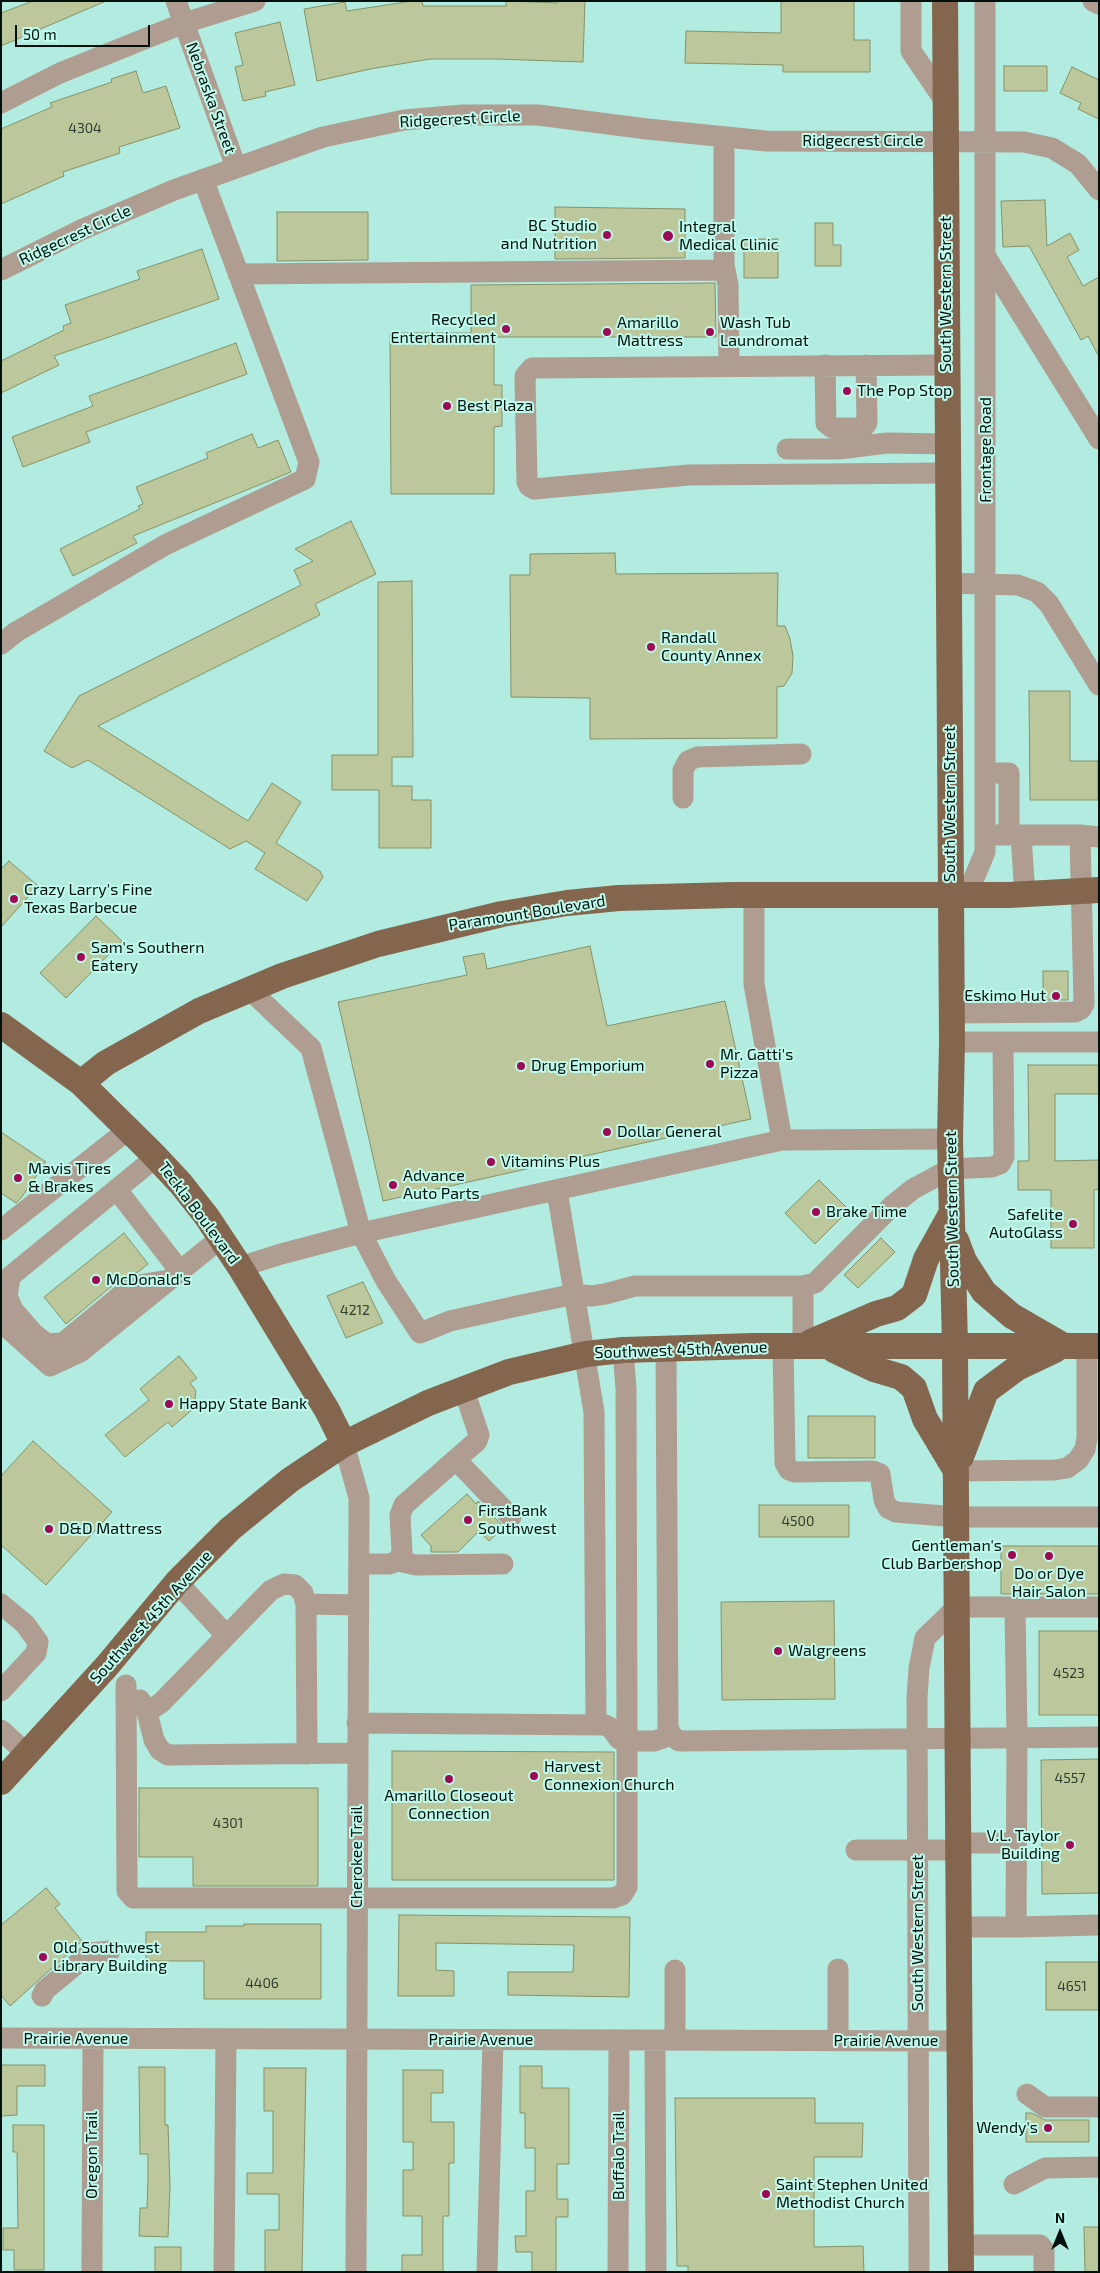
<!DOCTYPE html>
<style>
body{margin:0}
#map{position:relative;width:1100px;height:2273px;overflow:hidden;background:#b2ece0;font-family:"Exo 2",sans-serif}
canvas{display:block}
.frame{position:absolute;inset:0;border:2px solid #00100c;pointer-events:none}
.north{position:absolute;left:1035px;top:2208px;width:50px;height:50px;-webkit-text-stroke:4px #bffaed;paint-order:stroke;rotate:0deg;font-size:14px;font-weight:700;line-height:20px;text-align:center;color:#00100c}
.north::after{content:'';display:block;margin:auto;width:18px;height:22px;background:#00100c;clip-path:polygon(50% 0,100% 100%,50% 72%,0 100%)}
.scale{position:absolute;left:15px;top:25px;width:135px;height:22px;box-sizing:border-box;border:2px solid #00100c;border-top:0;padding-left:6px;font-size:15px;line-height:18px;white-space:nowrap;color:#00100c;-webkit-text-stroke:4px #bffaed;paint-order:stroke}
</style>
<div id="map">
<canvas width="1100" height="2273"></canvas>
<div class="frame"></div>
<div class="north">N</div>
<div class="scale">50 m</div>
</div>
<script>
const g = document.querySelector('canvas').getContext('2d');
g.lineJoin = 'round';
function paint(path, color) {
  g.fillStyle = color;
  g.fill(path, 'evenodd');
}
function shape(rows) {
  const path = new Path2D();
  for (const r of rows) {
    path.moveTo(r[0], r[1]);
    for (let i = 2; i < r.length; i += 2) path.lineTo(r[i], r[i + 1]);
  }
  return path;
}
function trace(path, color, width, dash) {
  g.strokeStyle = color;
  g.lineWidth = width;
  g.lineCap = dash ? 'butt' : 'round';
  g.setLineDash(dash || []);
  g.stroke(path);
}
function label(font, color, halo, rows, align = 'center') {
  g.font = font + ' "Exo 2",sans-serif';
  g.lineWidth = 4;
  g.setLineDash([]);
  g.textBaseline = 'middle';
  g.strokeStyle = halo;
  g.fillStyle = color;
  for (const [text, x, y, turn = 0] of rows) {
    g.save();
    g.translate(x, y);
    g.rotate((+turn || 0) * Math.PI / 180);
    g.textAlign = isNaN(turn) ? turn : align;
    if (halo) g.strokeText(text, 0, 0);
    g.fillText(text, 0, 0);
    g.restore();
  }
}
const building = shape([
 [33,1,106,1,1,46,1,13,33,1],
 [412,1,422,1,423,6,506,6,506,1,558,3,558,1,585,1,583,62,496,59,430,59,370,69,317,81,304,9,345,2,347,11,412,1],
 [781,1,854,1,854,40,870,40,870,72,783,72,783,65,685,63,686,31,781,33,781,1],
 [280,22,295,85,265,92,266,96,243,101,235,67,243,65,235,33,280,22],
 [1004,66,1047,66,1047,91,1004,91,1004,66],
 [1072,67,1099,80,1099,119,1078,109,1081,103,1060,93,1072,67],
 [136,71,143,93,166,86,180,128,119,147,120,153,63,172,64,176,1,204,1,129,52,107,50,103,112,82,111,79,136,71],
 [1045,200,1047,246,1070,233,1079,250,1067,257,1083,286,1099,277,1099,357,1088,336,1081,340,1029,246,1003,247,1001,201,1045,200],
 [555,207,685,209,685,258,555,259,555,207],
 [277,212,368,212,368,260,277,261,277,212],
 [815,223,833,223,833,245,841,245,841,266,815,266,815,223],
 [744,239,778,239,778,278,744,278,744,239],
 [202,249,219,299,54,356,59,365,1,393,1,361,64,330,63,326,71,323,65,305,140,279,137,271,202,249],
 [715,283,716,337,494,337,494,385,502,385,502,426,494,427,494,494,391,494,390,333,471,333,471,285,715,283],
 [236,343,247,374,86,432,90,442,23,467,12,437,93,406,89,396,236,343],
 [252,434,258,448,278,440,291,472,133,536,137,543,73,576,60,549,140,509,138,506,143,504,136,487,208,458,206,453,252,434],
 [351,521,376,574,315,604,320,615,98,726,248,821,272,783,301,802,276,843,320,871,323,877,307,901,255,869,265,853,246,841,230,849,88,760,72,768,44,751,79,696,301,585,294,570,313,561,295,549,351,521],
 [615,553,616,574,778,573,777,626,785,626,790,639,793,656,792,673,784,686,777,687,777,738,590,739,590,698,511,697,510,575,530,575,530,554,615,553],
 [412,581,413,757,392,757,392,786,412,786,412,800,431,800,431,848,379,848,379,790,332,790,332,755,378,755,378,582,412,581],
 [1029,691,1070,691,1070,761,1098,761,1098,800,1030,800,1029,691],
 [9,861,38,886,1,927,1,869,9,861],
 [96,916,122,941,66,998,40,973,96,916],
 [590,946,607,1026,725,1001,751,1119,383,1201,338,1002,467,975,463,957,484,953,487,969,590,946],
 [1043,971,1068,971,1068,1000,1043,1000,1043,971],
 [1028,1065,1099,1065,1099,1094,1055,1094,1055,1161,1099,1160,1099,1189,1094,1190,1094,1248,1051,1248,1051,1190,1018,1190,1018,1161,1029,1161,1028,1065],
 [1,1132,46,1162,21,1198,16,1203,1,1193,1,1132],
 [819,1180,849,1210,815,1244,785,1213,819,1180],
 [124,1233,148,1264,138,1272,124,1276,66,1324,44,1297,124,1233],
 [881,1238,895,1252,858,1288,844,1275,881,1238],
 [363,1282,383,1323,346,1338,327,1296,363,1282],
 [179,1356,197,1378,190,1383,196,1391,194,1408,172,1427,168,1422,125,1457,105,1435,149,1400,140,1389,179,1356],
 [808,1416,875,1416,875,1458,808,1458,808,1416],
 [33,1441,112,1512,46,1585,1,1545,1,1476,33,1441],
 [467,1494,476,1504,478,1501,504,1527,489,1541,479,1531,458,1552,431,1552,431,1546,421,1535,467,1494],
 [759,1505,849,1505,849,1537,759,1537,759,1505],
 [1001,1546,1099,1546,1099,1594,1001,1594,1001,1546],
 [834,1601,835,1699,722,1700,721,1602,834,1601],
 [1039,1631,1099,1631,1099,1715,1039,1715,1039,1631],
 [392,1751,614,1752,614,1880,392,1880,392,1751],
 [1099,1759,1099,1893,1042,1894,1041,1760,1099,1759],
 [139,1788,318,1788,318,1886,193,1886,193,1857,139,1857,139,1788],
 [46,1888,60,1904,55,1908,82,1941,10,2006,1,1995,1,1925,46,1888],
 [399,1915,630,1917,629,1997,508,1995,508,1972,573,1972,574,1945,436,1943,436,1970,454,1971,454,1996,398,1996,399,1915],
 [244,1924,321,1924,321,1999,204,1999,204,1961,146,1961,146,1932,206,1932,206,1926,244,1926,244,1924],
 [1046,1962,1099,1962,1099,2010,1046,2010,1046,1962],
 [1,2065,45,2065,45,2086,17,2086,17,2115,1,2116,1,2065],
 [520,2066,542,2066,542,2088,569,2088,569,2164,557,2164,557,2199,568,2199,568,2217,556,2217,556,2272,532,2272,532,2252,516,2252,515,2236,526,2236,526,2191,535,2191,535,2148,525,2148,525,2113,520,2113,520,2066],
 [139,2067,165,2067,165,2125,168,2125,170,2186,168,2237,139,2236,140,2208,147,2208,148,2178,148,2154,140,2154,139,2067],
 [264,2068,306,2068,302,2272,265,2272,265,2230,279,2230,279,2194,247,2194,247,2173,273,2173,273,2111,264,2111,264,2068],
 [403,2070,443,2070,443,2093,431,2093,431,2122,454,2122,454,2163,449,2163,449,2216,443,2216,443,2272,402,2272,402,2255,422,2255,422,2216,403,2216,403,2170,413,2170,413,2142,403,2142,403,2070],
 [675,2098,815,2098,815,2123,863,2123,862,2157,814,2157,814,2247,863,2246,864,2272,688,2272,688,2266,677,2266,675,2098],
 [1026,2113,1032,2113,1045,2120,1089,2120,1089,2142,1026,2142,1026,2113],
 [13,2125,44,2125,44,2270,14,2270,14,2250,3,2250,3,2228,18,2228,17,2152,13,2152,13,2125],
 [1084,2227,1099,2227,1099,2272,1085,2272,1084,2227],
 [155,2247,181,2247,181,2272,155,2272,155,2247]
]);
paint(building, '#bcc89c');
trace(building, '#869167', 1);
trace(shape([
 [176,1,236,167],
 [911,1,911,51,945,101],
 [1093,1,1099,4],
 [1,103,60,73,184,23,255,1],
 [986,257,1099,439],
 [724,265,728,285,729,365],
 [1,270,81,230,174,190,323,137,404,120,463,115,538,115,647,129,766,141,1024,142,1052,148,1078,164,1099,190],
 [238,274,720,270,724,265,724,137],
 [825,365,826,423,832,428,863,428,867,423,866,365],
 [947,365,532,368,525,376,527,482,529,486,534,489,689,475,948,473],
 [787,449,839,449,887,443,948,444],
 [948,583,1018,585,1037,592,1049,604,1099,685],
 [1,644,16,632,165,545,305,479,309,462,203,179],
 [985,773,1009,773,1009,835],
 [683,798,683,770,688,761,697,757,801,754],
 [1021,835,1025,895],
 [1080,835,1099,837],
 [754,895,754,984,782,1140,950,1139],
 [967,895,985,852,985,1],
 [249,989,311,1048,361,1233,386,1281,420,1333,450,1321,517,1306,575,1294,591,1296,605,1294,635,1286,803,1286],
 [951,1013,1075,1012,1081,1009,1084,1004,1080,835,985,835],
 [952,1042,1099,1042],
 [117,1190,180,1271],
 [557,1191,594,1412,596,1725],
 [1,1230,129,1129],
 [240,1267,281,1254,361,1233,782,1140],
 [10,1278,7,1296,13,1310,33,1333,47,1344,63,1343,132,1286,169,1280],
 [1,1284,156,1157],
 [1,1322,50,1366,80,1352,221,1238],
 [783,1346,785,1463,789,1470,795,1472,873,1471,880,1474,884,1500,888,1508,896,1512,956,1517,1099,1517],
 [803,1346,803,1286,815,1283,893,1205,913,1189,950,1169,992,1167,1000,1164,1004,1157,1003,1042],
 [666,1348,668,1727,671,1735,679,1741,1099,1737],
 [344,1444,359,1498,356,2272],
 [456,1460,511,1517],
 [955,1471,1055,1470,1067,1468,1078,1460,1085,1449,1087,1438,1087,1346],
 [398,1561,416,1565,503,1564],
 [359,1564,389,1564,398,1561,402,1552,400,1515,404,1505,477,1441,479,1435,464,1390],
 [177,1582,226,1635],
 [1,1604,25,1624,38,1642,36,1653,1,1691],
 [306,1604,358,1605],
 [126,1685,127,1891,133,1898,613,1898,622,1895,627,1887,627,1741,626,1389,623,1350],
 [140,1700,147,1712,154,1740,160,1750,168,1755,357,1753],
 [147,1712,161,1703,271,1590,284,1584,295,1585,303,1593,306,1604,307,1754],
 [357,1723,605,1725,611,1728,619,1739,627,1741,655,1741,671,1735],
 [1,1730,27,1754],
 [959,1843,1016,1843],
 [856,1850,959,1850],
 [960,1927,1016,1927,1017,1737,1015,1607],
 [1016,1927,1099,1925],
 [675,1970,675,2040],
 [42,1996,45,1990,90,1953,110,1951],
 [1,2038,961,2041],
 [655,2040,656,2272],
 [838,2041,838,1969],
 [1027,2094,1045,2107,1099,2107],
 [1014,2184,1045,2168,1099,2167],
 [961,2245,1040,2245,1044,2250,1044,2272],
 [92,2272,93,2039],
 [224,2272,226,2039],
 [487,2272,493,2040],
 [618,2272,619,2040],
 [919,2272,917,1698,919,1668,925,1638,957,1607,1099,1607]
]), '#ae9d90', 21);
trace(shape([
 [945,1,952,1042,950,1139,955,1346,961,2272],
 [1,1025,81,1083,152,1153,181,1184,207,1217,240,1267,327,1410,344,1444],
 [81,1083,106,1063,199,1011,282,976,378,944,502,914,567,903,619,898,733,895,1009,895,1099,890],
 [956,1240,964,1261,984,1292,1012,1316,1064,1346],
 [811,1342,876,1314,897,1308,914,1295,926,1259,951,1214],
 [834,1350,874,1369,901,1377,914,1388,925,1419,955,1469],
 [961,1457,986,1391,1017,1368,1055,1350],
 [1,1782,106,1667,177,1582,230,1529,290,1480,344,1444,428,1403,509,1372,586,1354,623,1350,753,1346,1099,1346]
]), '#84664e', 26);
for (const [x, y, r, color] of [
 [607,235,5,"#9e0953"],
 [668,236,6,"#9e0953"],
 [506,329,5,"#9e0953"],
 [607,332,5,"#9e0953"],
 [710,332,5,"#9e0953"],
 [847,391,5,"#9e0953"],
 [447,406,5,"#9e0953"],
 [651,647,5,"#9e0953"],
 [14,899,5,"#9e0953"],
 [81,957,5,"#9e0953"],
 [1056,996,5,"#9e0953"],
 [710,1064,5,"#9e0953"],
 [521,1066,5,"#9e0953"],
 [607,1132,5,"#9e0953"],
 [491,1162,5,"#9e0953"],
 [18,1178,5,"#9e0953"],
 [393,1185,5,"#9e0953"],
 [816,1212,5,"#9e0953"],
 [1073,1224,5,"#9e0953"],
 [96,1280,5,"#9e0953"],
 [169,1404,5,"#9e0953"],
 [468,1520,5,"#9e0953"],
 [49,1529,5,"#9e0953"],
 [1012,1555,5,"#9e0953"],
 [1049,1556,5,"#9e0953"],
 [778,1651,5,"#9e0953"],
 [534,1776,5,"#9e0953"],
 [449,1779,5,"#9e0953"],
 [1070,1845,5,"#9e0953"],
 [43,1957,5,"#9e0953"],
 [1048,2128,5,"#9e0953"],
 [766,2194,5,"#9e0953"]
]) {
  const dot = new Path2D();
  dot.arc(x, y, r, 0, 2 * Math.PI);
  g.fillStyle = color;
  g.fill(dot);
  trace(dot, '#bffaed', 2);
}
label('14px', '#2f3e30', null, [
 ["4304",85,128],
 ["4212",355,1310],
 ["4500",798,1521],
 ["4523",1069,1673],
 ["4557",1070,1778],
 ["4301",228,1823],
 ["4406",262,1983],
 ["4651",1072,1986]
]);
label('16px', '#00100c', '#bffaed', [
 ["Nebraska Street",211,98,70],
 ["Ridgecrest Circle",460,119,-3],
 ["Ridgecrest Circle",863,141],
 ["Ridgecrest Circle",75,235,-25],
 ["South Western Street",946,294,-90],
 ["Frontage Road",986,450,-90],
 ["South Western Street",950,804,-90],
 ["Paramount Boulevard",527,913,-9],
 ["South Western Street",952,1209,-91],
 ["Teckla Boulevard",199,1213,53],
 ["Southwest 45th Avenue",681,1350,-2],
 ["Southwest 45th Avenue",151,1617,-48],
 ["Cherokee Trail",357,1857,-90],
 ["South Western Street",918,1933,-90],
 ["Prairie Avenue",76,2039],
 ["Prairie Avenue",481,2040],
 ["Prairie Avenue",886,2041],
 ["Oregon Trail",92,2155,-90],
 ["Buffalo Trail",619,2156,-90]
]);
label('16px', '#00100c', '#bffaed', [
 ["BC Studio",597,226,"right"],
 ["and Nutrition",597,244,"right"],
 ["Integral",679,227],
 ["Medical Clinic",679,245],
 ["Recycled",496,320,"right"],
 ["Entertainment",496,338,"right"],
 ["Amarillo",617,323],
 ["Mattress",617,341],
 ["Wash Tub",720,323],
 ["Laundromat",720,341],
 ["The Pop Stop",857,391],
 ["Best Plaza",457,406],
 ["Randall",661,638],
 ["County Annex",661,656],
 ["Crazy Larry's Fine",24,890],
 ["Texas Barbecue",24,908],
 ["Sam's Southern",91,948],
 ["Eatery",91,966],
 ["Eskimo Hut",1046,996,"right"],
 ["Mr. Gatti's",720,1055],
 ["Pizza",720,1073],
 ["Drug Emporium",531,1066],
 ["Dollar General",617,1132],
 ["Vitamins Plus",501,1162],
 ["Mavis Tires",28,1169],
 ["& Brakes",28,1187],
 ["Advance",403,1176],
 ["Auto Parts",403,1194],
 ["Brake Time",826,1212],
 ["Safelite",1063,1215,"right"],
 ["AutoGlass",1063,1233,"right"],
 ["McDonald's",106,1280],
 ["Happy State Bank",179,1404],
 ["FirstBank",478,1511],
 ["Southwest",478,1529],
 ["D&D Mattress",59,1529],
 ["Gentleman's",1002,1546,"right"],
 ["Club Barbershop",1002,1564,"right"],
 ["Do or Dye",1049,1574,"center"],
 ["Hair Salon",1049,1592,"center"],
 ["Walgreens",788,1651],
 ["Harvest",544,1767],
 ["Connexion Church",544,1785],
 ["Amarillo Closeout",449,1796,"center"],
 ["Connection",449,1814,"center"],
 ["V.L. Taylor",1060,1836,"right"],
 ["Building",1060,1854,"right"],
 ["Old Southwest",53,1948],
 ["Library Building",53,1966],
 ["Wendy's",1038,2128,"right"],
 ["Saint Stephen United",776,2185],
 ["Methodist Church",776,2203]
], 'left');
</script>
